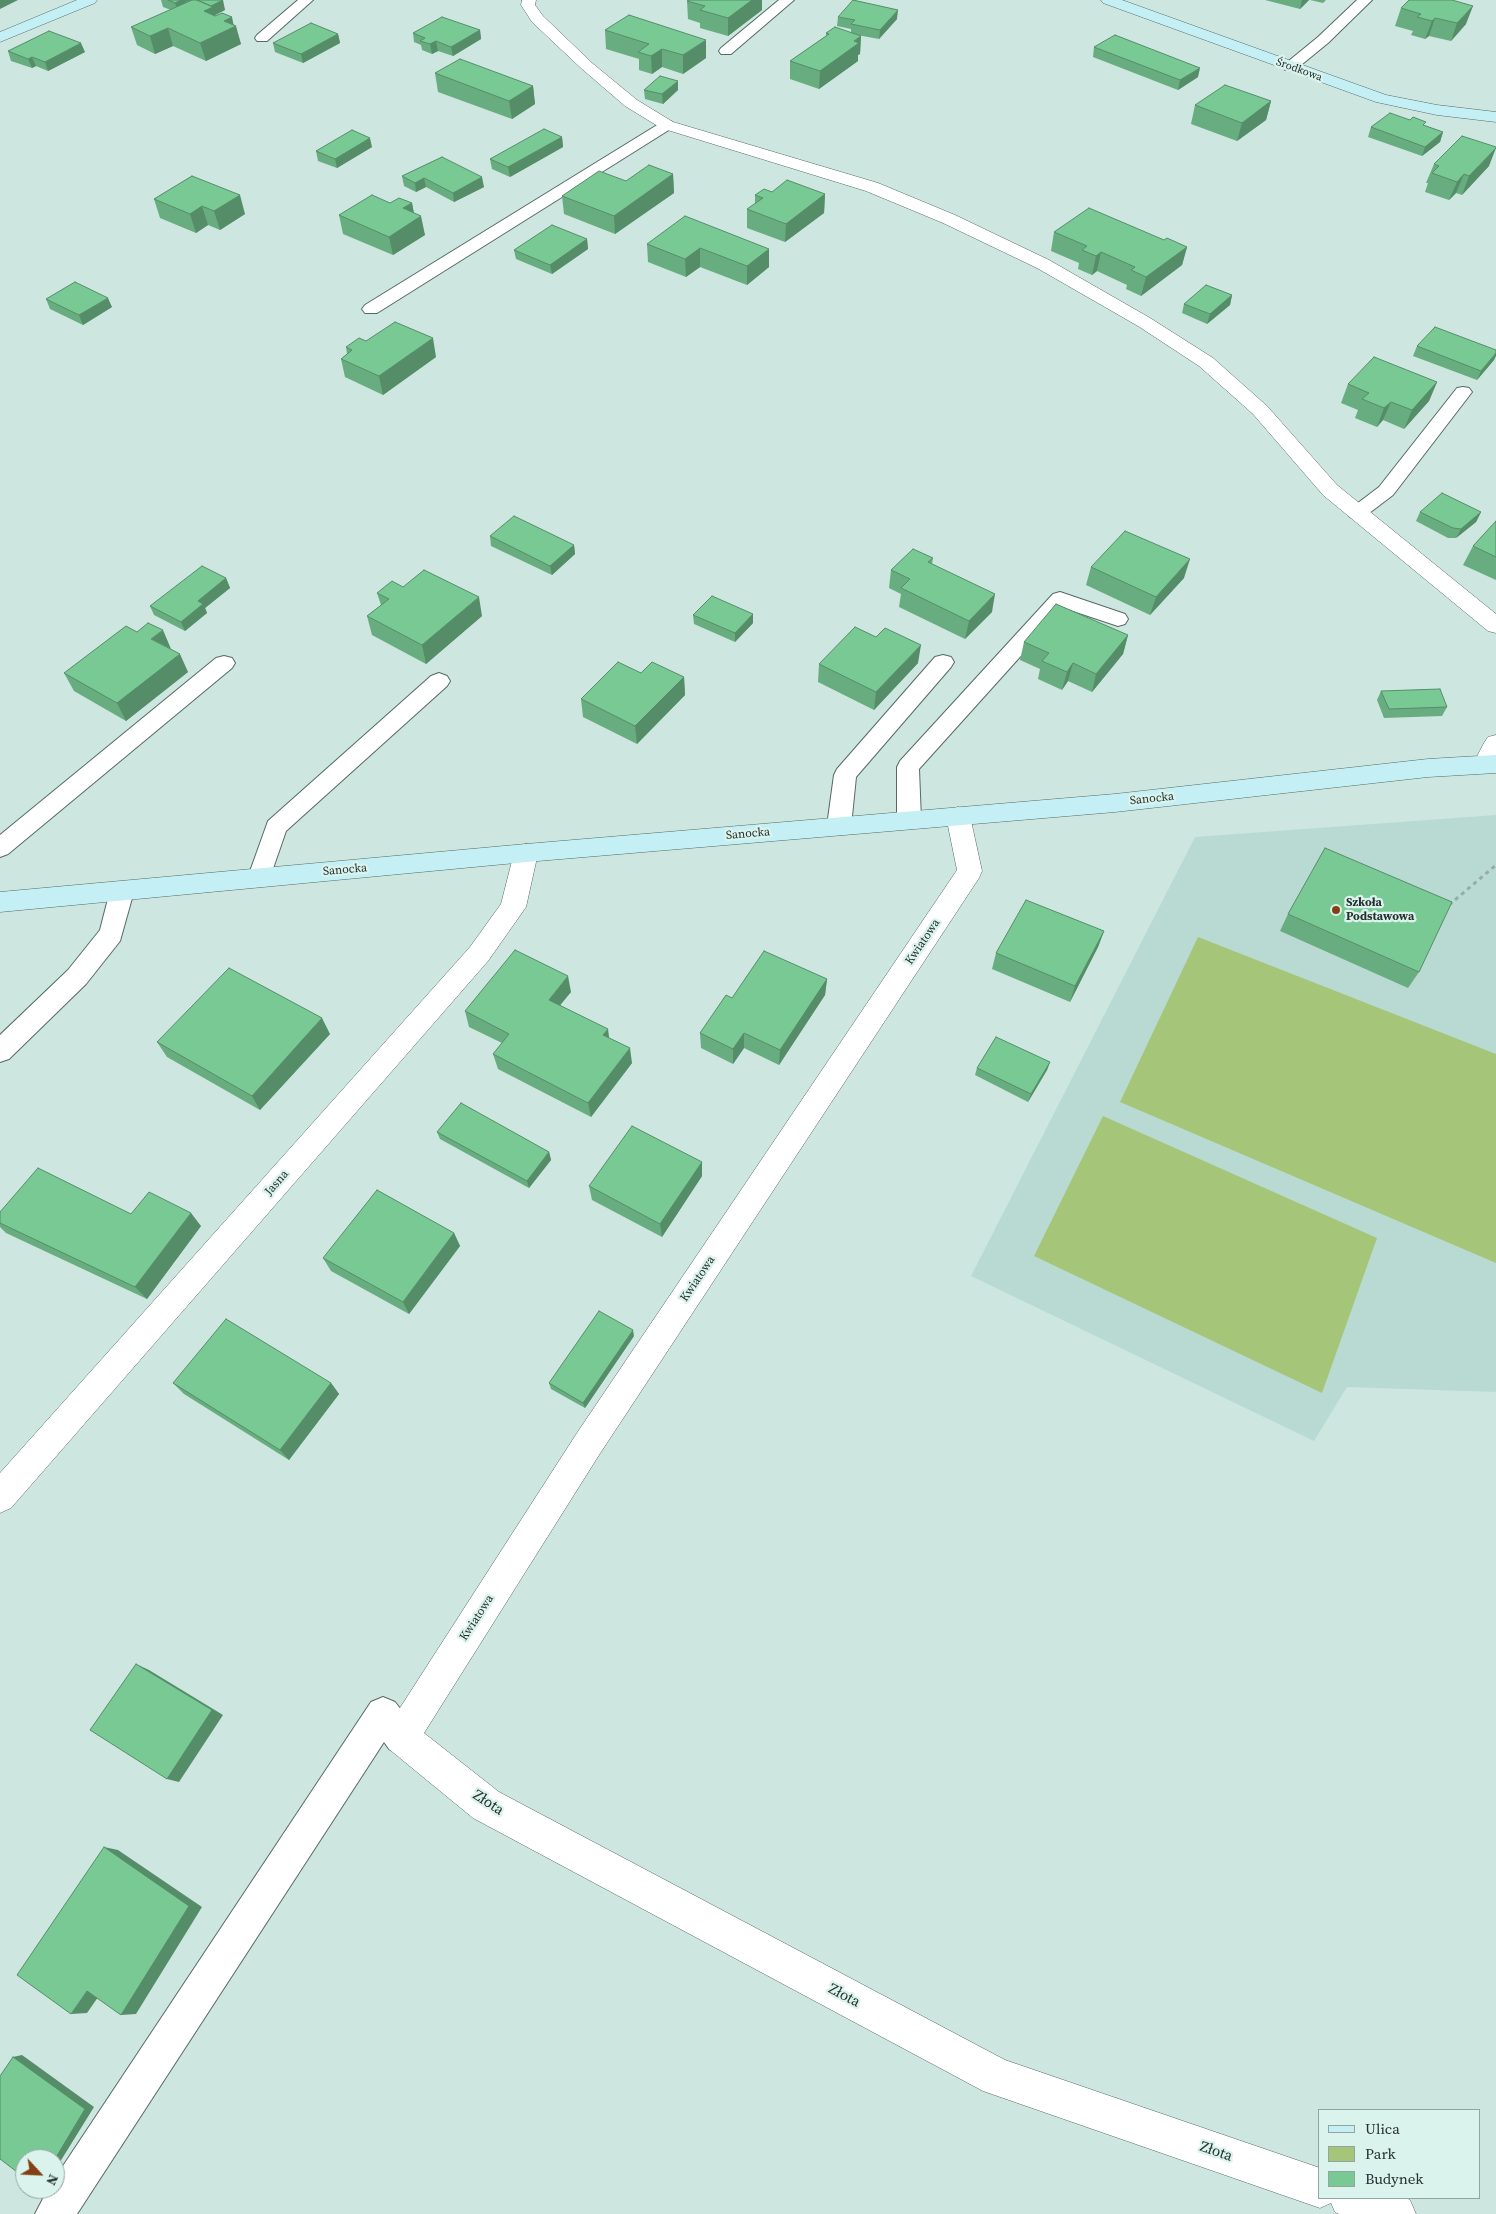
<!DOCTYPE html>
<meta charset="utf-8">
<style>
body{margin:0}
#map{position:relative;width:1496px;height:2214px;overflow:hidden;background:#cde6e0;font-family:"Source Serif 4",serif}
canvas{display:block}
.legend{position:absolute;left:1318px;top:2109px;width:162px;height:90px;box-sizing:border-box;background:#daf3ed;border:1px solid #92a5a1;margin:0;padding:6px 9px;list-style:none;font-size:15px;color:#27302e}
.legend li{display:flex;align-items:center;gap:10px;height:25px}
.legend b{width:25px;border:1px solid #92a5a1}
.north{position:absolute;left:15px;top:2149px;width:50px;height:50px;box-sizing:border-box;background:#daf3ed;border:1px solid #92a5a1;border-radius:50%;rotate:115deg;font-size:14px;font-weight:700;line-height:20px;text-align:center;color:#27302e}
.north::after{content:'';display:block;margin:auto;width:18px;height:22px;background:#844014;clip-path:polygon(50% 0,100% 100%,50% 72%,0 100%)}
</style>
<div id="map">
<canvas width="1496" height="2214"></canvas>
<ul class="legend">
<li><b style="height:6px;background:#c4f0f5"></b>Ulica</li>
<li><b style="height:14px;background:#a5c679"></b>Park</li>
<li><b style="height:14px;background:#79c994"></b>Budynek</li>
</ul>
<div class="north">N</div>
</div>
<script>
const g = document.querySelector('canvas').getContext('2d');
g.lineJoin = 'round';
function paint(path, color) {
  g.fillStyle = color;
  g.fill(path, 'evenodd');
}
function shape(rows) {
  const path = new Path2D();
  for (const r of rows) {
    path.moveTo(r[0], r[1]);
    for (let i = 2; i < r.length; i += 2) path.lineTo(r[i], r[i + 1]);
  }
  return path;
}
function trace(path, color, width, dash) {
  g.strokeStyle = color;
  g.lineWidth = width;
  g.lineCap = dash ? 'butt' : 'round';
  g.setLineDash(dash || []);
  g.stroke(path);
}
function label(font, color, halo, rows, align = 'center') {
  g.font = font + ' "Source Serif 4",serif';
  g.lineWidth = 4.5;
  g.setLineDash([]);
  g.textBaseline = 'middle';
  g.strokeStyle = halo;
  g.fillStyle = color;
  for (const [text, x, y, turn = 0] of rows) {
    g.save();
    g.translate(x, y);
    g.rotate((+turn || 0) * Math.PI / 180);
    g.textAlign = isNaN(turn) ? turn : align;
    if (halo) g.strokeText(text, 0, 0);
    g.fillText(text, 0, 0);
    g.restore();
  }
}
paint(shape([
 [1496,815,1496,1392,1347,1387,1314,1441,971,1276,1195,837]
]), '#b9dad3');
paint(shape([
 [1198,937,1496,1054,1496,1263,1120,1102],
 [1103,1116,1377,1238,1322,1393,1034,1256]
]), '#a5c679');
const lane = shape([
 [298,0,313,0,267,41,257,41,255,38,257,35,298,0],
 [779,0,794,0,731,54,721,54,719,51,721,48,779,0],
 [1357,0,1372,0,1328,43,1295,70,1285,70,1283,67,1285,64,1318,37,1357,0],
 [667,120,672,122,675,125,672,128,377,313,365,313,362,309,365,305,662,122,667,120],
 [1463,387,1469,388,1472,392,1393,495,1364,517,1357,519,1350,517,1347,513,1350,509,1379,487,1457,388,1463,387],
 [1060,592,1125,614,1128,619,1125,624,1118,626,1064,608,919,769,921,820,917,826,909,829,901,826,897,820,897,767,900,761,1053,594,1060,592],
 [943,655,951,657,954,662,951,667,856,777,851,826,847,832,839,835,831,832,827,826,834,775,837,769,935,657,943,655],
 [224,656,232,658,235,663,232,668,8,854,0,857,0,835,216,658,224,656],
 [439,673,447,676,450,681,447,686,286,831,268,883,260,886,252,883,248,877,268,821,431,676,439,673],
 [122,882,130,884,134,891,120,941,86,984,9,1059,0,1062,0,1035,68,970,100,930,110,891,114,884,122,882],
 [383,1697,395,1702,413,1725,418,1737,413,1749,401,1754,389,1749,384,1742,77,2214,35,2214,48,2189,55,2189,55,2178,371,1702,383,1697]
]);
const street = shape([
 [522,0,536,0,535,5,543,16,592,63,637,100,673,122,878,183,955,215,1049,260,1150,318,1213,358,1267,406,1337,485,1496,614,1496,633,1488,631,1323,495,1253,414,1199,366,1138,326,1037,268,943,223,866,191,661,128,625,106,582,69,532,22,521,5,522,0],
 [1496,735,1496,765,1493,770,1485,773,1477,770,1473,764,1484,743,1488,737,1496,735],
 [958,807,967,810,970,816,982,871,979,878,599,1455,424,1733,499,1792,1005,2060,1320,2168,1320,2198,1406,2198,1410,2200,1416,2214,1339,2214,1335,2212,1331,2203,1320,2208,983,2091,473,1818,389,1749,384,1737,389,1725,577,1433,957,870,946,816,949,810,958,807],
 [526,844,535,846,538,853,526,907,488,961,11,1508,0,1513,0,1473,470,947,501,904,514,853,517,846,526,844]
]);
const secondary = shape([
 [77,0,97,0,95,3,0,42,0,32,77,0],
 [1101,0,1122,0,1386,95,1437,105,1496,112,1496,122,1437,115,1376,102,1103,3,1101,0],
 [1496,755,1496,773,1428,777,1115,812,526,862,0,912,0,892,526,844,1115,794,1428,759,1496,755]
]);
trace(lane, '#556a65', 2);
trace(street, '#556a65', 1);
trace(secondary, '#556a65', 1);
trace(shape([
 [1449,905,1496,865]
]), '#98aca7', 3, [4, 4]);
paint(lane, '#fff');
paint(street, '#fff');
paint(secondary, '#c4f0f5');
paint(shape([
 [161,0,222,0,225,10,215,15,216,16,234,25,241,44,206,61,173,46,155,54,137,45,131,27,171,10,163,7],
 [689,0,762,0,762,10,728,36,700,28,700,23,688,19,687,1],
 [1265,0,1309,0,1300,9],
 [1310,0,1326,0,1323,3],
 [1401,8,1466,24,1451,41,1429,36,1425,39,1411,35,1413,31,1395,26],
 [838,17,897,19,879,39,857,35,861,36,860,54,858,55,858,61,819,89,790,79,790,61,826,36,826,33,851,33,851,29,837,26],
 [480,30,481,39,453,56,438,51,432,54,422,50,421,45,414,42,413,33],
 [605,30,706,58,683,74,662,67,652,74,639,70,639,59,606,49],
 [338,34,340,43,303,63,275,52,273,43],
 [1094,47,1198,77,1178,90,1093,57],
 [8,51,85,52,48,71,36,66,32,68,11,61],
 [435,73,533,86,535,104,512,119,438,92],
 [644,90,678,90,663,104,645,99],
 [1271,101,1266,120,1237,141,1191,124,1195,105],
 [1410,120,1443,132,1440,142,1422,156,1368,137,1371,127],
 [562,137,563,147,510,177,492,169,490,159],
 [372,147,337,168,318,161,316,151],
 [442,157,484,187,454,202,426,187,416,192,404,186,402,176],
 [1434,164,1489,166,1462,195,1456,193,1449,200,1425,192,1428,183,1426,183],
 [673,174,674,193,615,234,564,214,562,196,626,181],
 [192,176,245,214,220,230,208,225,196,233,160,218,154,199],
 [772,192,825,194,824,213,785,242,747,228,747,209,755,204,755,195],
 [390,203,412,203,414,213,425,235,393,255,343,234,339,215],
 [1054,232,1164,240,1187,247,1182,265,1141,296,1126,289,1127,285,1097,271,1092,275,1078,269,1079,263,1051,251],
 [587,239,588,249,552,274,516,259,514,250],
 [647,244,769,249,769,267,747,285,700,267,686,277,648,262],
 [1232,295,1230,305,1207,324,1182,313,1184,304],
 [46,299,112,307,83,325,50,309],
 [366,341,436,357,383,395,345,377,341,359,347,354,346,347],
 [1417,346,1494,360,1477,380,1413,356],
 [1437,382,1429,401,1404,429,1383,420,1377,427,1355,418,1358,410,1341,403,1348,384],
 [1420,512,1481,512,1476,522,1456,538,1448,538,1416,521],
 [1496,521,1496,580,1463,565,1473,546],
 [490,536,574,545,575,554,552,575,491,546],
 [933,558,932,564,992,612,965,639,899,607,901,594,889,588,891,570],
 [1091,567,1184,578,1150,615,1086,585],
 [226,578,230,588,205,608,207,613,185,631,154,615,150,606],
 [377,593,482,616,426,664,372,635,367,616,381,605],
 [753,614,753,623,735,642,694,624,693,615],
 [1128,635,1123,654,1092,692,1068,681,1062,690,1038,679,1040,669,1020,660,1024,642],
 [171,649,188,672,126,721,74,691,64,673],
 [918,663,874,710,818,682,819,664],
 [641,673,684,677,685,695,637,744,583,717,581,699],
 [1381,691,1447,707,1442,716,1384,718,1377,700],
 [1288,914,1419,972,1408,988,1280,931],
 [1104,931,1098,947,1070,1002,992,969,996,953],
 [827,979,825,995,779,1065,744,1048,733,1064,701,1048,700,1033,732,998],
 [571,992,560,1005,609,1038,632,1063,591,1117,498,1069,493,1054,502,1043,469,1027,465,1011],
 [330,1034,260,1110,167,1057,157,1042],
 [1050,1062,1047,1070,1028,1102,975,1075,977,1068],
 [437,1132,549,1152,551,1160,529,1188,440,1139],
 [702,1162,702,1176,662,1237,592,1200,589,1186],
 [0,1212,131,1214,201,1226,147,1299,6,1233,0,1227],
 [454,1233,460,1246,409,1314,331,1271,323,1258],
 [634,1336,585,1408,551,1389,549,1383],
 [173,1383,331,1383,339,1394,289,1460,184,1394]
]), '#68ad7f');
paint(shape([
 [0,0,18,0,0,9],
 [181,0,202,0,186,1,188,7,178,12,175,3],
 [223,0,225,10,215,15,218,25,204,11,207,8],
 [752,0,762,0,762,10,728,36,728,18],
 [1302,0,1309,0,1300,9],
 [1473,6,1466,24,1451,41,1457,23],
 [898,10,897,19,879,39,880,30],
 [232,17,234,27,236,26,241,44,206,61,200,43,224,21],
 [1435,18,1429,36,1425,39,1432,21],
 [168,28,173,46,155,54,150,36],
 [480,30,481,39,453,56,451,47],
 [338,34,340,43,303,63,301,54],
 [861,36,860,54,858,55,858,61,819,89,820,71],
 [706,40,706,58,683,74,683,55],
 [436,41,438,51,432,54,430,44],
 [81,43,85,52,48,71,45,62],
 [662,49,662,67,652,74,651,56],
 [32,57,36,66,32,68,28,59],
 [1200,68,1198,77,1178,90,1180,80],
 [678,81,678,90,663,104,662,94],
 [533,86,535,104,512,119,509,101],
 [1271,101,1266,120,1237,141,1242,123],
 [1443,132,1440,142,1422,156,1425,147],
 [562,137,563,147,510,177,508,167],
 [370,138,372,147,337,168,335,159],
 [1496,148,1489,166,1462,195,1469,176],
 [673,174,674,193,615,234,614,216],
 [1464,174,1456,193,1449,200,1457,182],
 [482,177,484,187,454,202,453,193],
 [424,178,426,187,416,192,415,183],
 [825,194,824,213,785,242,786,224],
 [240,195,245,214,220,230,214,211],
 [412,203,415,220,421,216,425,235,393,255,389,237,403,208],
 [202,206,208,225,196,233,190,214],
 [587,239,588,249,552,274,550,265],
 [1187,247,1182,265,1141,296,1146,277],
 [700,248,700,267,686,277,685,259],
 [769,249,769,267,747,285,747,266],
 [1101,252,1097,271,1092,275,1096,256],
 [1232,295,1230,305,1207,324,1210,314],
 [108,298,112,307,83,325,79,315],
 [433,338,436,357,383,395,379,376],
 [1496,353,1496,356,1494,360,1477,380,1481,371],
 [1437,382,1429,401,1404,429,1412,410],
 [1391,402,1383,420,1377,427,1384,408],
 [1481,512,1476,522,1456,538,1461,529],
 [574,545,575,554,552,575,550,566],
 [1190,559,1184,578,1150,615,1156,597],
 [226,578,230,588,205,608,207,613,185,631,181,622,198,601],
 [995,594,992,612,965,639,969,621],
 [479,597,482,616,426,664,422,645],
 [753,614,753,623,735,642,735,633],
 [163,630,171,649,151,639],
 [1128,635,1123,654,1092,692,1096,674],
 [921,645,918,663,874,710,876,692],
 [180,654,188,672,126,721,117,703],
 [1073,663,1068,681,1062,690,1067,672],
 [684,677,685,695,637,744,635,726],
 [1104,931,1098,947,1070,1002,1075,986],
 [568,976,571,992,552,1015,549,1000],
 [827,979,825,995,779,1065,780,1050],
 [322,1018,330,1034,260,1110,252,1096],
 [608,1029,610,1044,603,1035],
 [744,1033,744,1048,733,1064,733,1049],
 [630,1048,632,1063,591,1117,588,1103],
 [1050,1062,1047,1070,1028,1102,1031,1094],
 [549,1152,551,1160,529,1188,527,1181],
 [702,1162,702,1176,662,1237,660,1224],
 [191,1213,201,1226,147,1299,135,1287],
 [454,1233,460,1246,409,1314,403,1302],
 [633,1330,634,1336,585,1408,583,1403],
 [331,1383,339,1394,289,1460,280,1450],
 [136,1664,149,1670,223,1715,179,1782,167,1779],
 [104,1847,118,1850,202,1907,136,2014,121,2015],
 [103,1990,87,2013,71,2014,87,1991],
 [22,2055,94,2107,55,2170,55,2159,13,2057]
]), '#558d68');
const building = shape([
 [168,0,181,0,175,3,168,0],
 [192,0,197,0,213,7,204,11,215,16,222,13,232,17,224,21,236,26,200,43,168,28,150,36,131,27,192,0],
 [197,0,223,0,211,6,197,0],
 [689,0,752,0,728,18,700,10,705,6,687,1,689,0],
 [853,0,898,10,880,30,851,24,855,20,838,17,853,0],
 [1409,0,1452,0,1473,6,1457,23,1435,18,1432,21,1417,17,1421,14,1401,8,1409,0],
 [629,15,706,40,683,55,662,49,651,56,638,52,649,44,605,30,629,15],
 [442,17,480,30,451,47,436,41,430,44,420,41,425,38,413,33,442,17],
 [311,23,338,34,301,54,273,43,311,23],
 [835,27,861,36,854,41,859,43,820,71,790,61,829,34,826,33,835,27],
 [49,31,81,43,45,62,32,57,28,59,8,51,49,31],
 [1115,35,1200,68,1180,80,1094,47,1115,35],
 [460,59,533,86,509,101,435,73,460,59],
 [660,76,678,81,662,94,644,90,660,76],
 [1225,85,1271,101,1242,123,1195,105,1225,85],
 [1390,113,1410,120,1413,117,1426,122,1423,125,1443,132,1425,147,1371,127,1390,113],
 [544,129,562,137,508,167,490,159,544,129],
 [352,130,370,138,335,159,316,151,352,130],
 [1462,136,1496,147,1496,148,1469,176,1464,174,1457,182,1432,173,1439,166,1434,164,1462,136],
 [442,157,482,177,453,193,424,178,415,183,402,176,442,157],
 [649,165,673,174,614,216,562,196,599,171,626,181,649,165],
 [192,176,240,195,214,211,202,206,190,214,154,199,192,176],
 [787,180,825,194,786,224,747,209,763,198,755,195,764,189,772,192,787,180],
 [372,195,390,203,399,198,412,203,403,208,421,216,389,237,339,215,372,195],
 [1089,208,1164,240,1167,238,1187,247,1146,277,1131,270,1135,267,1101,252,1096,256,1082,250,1087,246,1054,232,1089,208],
 [685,216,769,249,747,266,700,248,685,259,647,244,685,216],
 [552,225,587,239,550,265,514,250,552,225],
 [75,282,108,298,79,315,46,299,75,282],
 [1206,285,1232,295,1210,314,1184,304,1206,285],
 [395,322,433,338,379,376,341,359,352,350,346,347,359,338,366,341,395,322],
 [1435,327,1496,350,1496,353,1481,371,1417,346,1435,327],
 [1374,357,1437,382,1412,410,1391,402,1384,408,1362,399,1369,393,1348,384,1374,357],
 [1442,493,1481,512,1461,529,1453,528,1420,512,1442,493],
 [514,516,574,545,550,566,490,536,514,516],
 [1496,521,1496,557,1473,546,1496,521],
 [1125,531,1190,559,1156,597,1091,567,1125,531],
 [913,549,933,558,928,562,995,594,969,621,901,588,910,579,891,570,913,549],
 [202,566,226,578,198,601,203,604,181,622,150,606,202,566],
 [424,570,479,597,422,645,367,616,389,599,377,593,392,581,403,587,424,570],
 [712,596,753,614,735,633,693,615,712,596],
 [1056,604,1128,635,1096,674,1073,663,1067,672,1042,661,1049,653,1024,642,1056,604],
 [148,623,163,630,151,639,180,654,117,703,64,673,126,626,137,632,148,623],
 [855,627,876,637,885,628,921,645,876,692,819,664,855,627],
 [618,662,641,673,652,662,684,677,635,726,581,699,618,662],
 [1440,689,1447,707,1389,709,1381,691,1440,689],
 [1325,848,1452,902,1419,972,1288,914,1325,848],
 [1026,900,1104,931,1075,986,996,953,1026,900],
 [515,950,568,976,549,1000,608,1029,603,1035,630,1048,588,1103,493,1054,509,1034,465,1011,515,950],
 [764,951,827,979,780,1050,744,1033,733,1049,700,1033,726,995,732,998,764,951],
 [229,968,322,1018,252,1096,157,1042,229,968],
 [996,1037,1050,1062,1031,1094,977,1068,996,1037],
 [461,1103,549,1152,527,1181,437,1132,461,1103],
 [632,1126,702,1162,660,1224,589,1186,632,1126],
 [38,1168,131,1214,149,1192,191,1213,135,1287,0,1223,0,1212,38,1168],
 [377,1190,454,1233,403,1302,323,1258,377,1190],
 [599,1311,633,1330,583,1403,549,1383,599,1311],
 [226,1319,331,1383,280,1450,173,1383,226,1319],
 [136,1664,212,1710,167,1779,90,1730,136,1664],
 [104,1847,189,1906,121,2015,87,1991,71,2014,17,1975,104,1847],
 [13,2057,85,2109,55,2159,25,2159,25,2178,0,2159,0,2076,13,2057]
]);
paint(building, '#79c994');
trace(building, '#558d68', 1);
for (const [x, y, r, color] of [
 [1336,910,5,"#844014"]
]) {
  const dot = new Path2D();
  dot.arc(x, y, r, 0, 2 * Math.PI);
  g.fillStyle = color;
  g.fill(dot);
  trace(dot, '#daf3ed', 2);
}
label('11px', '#27302e', '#daf3ed', [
 ["Środkowa",1299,70,20]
]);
label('12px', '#27302e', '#daf3ed', [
 ["Sanocka",1152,799,-6],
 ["Sanocka",748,834,-5],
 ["Sanocka",345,870,-5],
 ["Kwiatowa",923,942,-56],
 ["Jasna",277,1183,-49],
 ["Kwiatowa",698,1279,-56],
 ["Kwiatowa",477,1618,-57]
]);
label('bold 12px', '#27302e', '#daf3ed', [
 ["Szkoła",1346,903],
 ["Podstawowa",1346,917]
], 'left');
label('15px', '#27302e', '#daf3ed', [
 ["Złota",488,1803,33],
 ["Złota",844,1996,28],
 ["Złota",1216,2152,19]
]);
</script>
